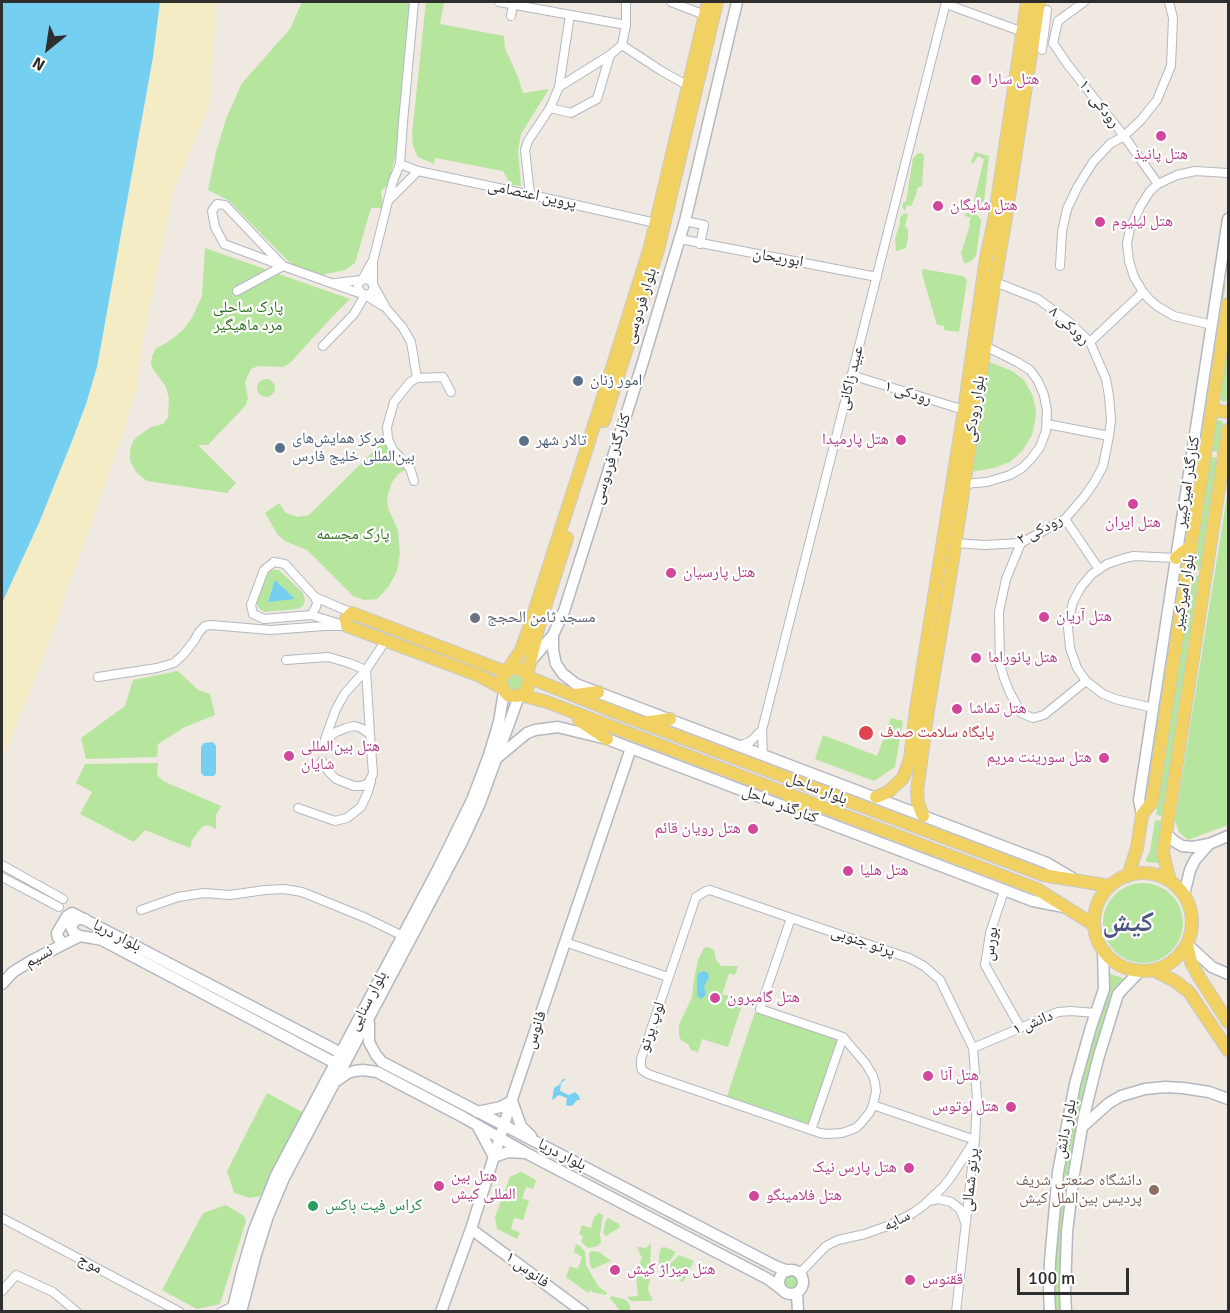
<!DOCTYPE html>
<meta charset="utf-8">
<style>
body{margin:0}
#map{position:relative;width:1230px;height:1313px;overflow:hidden;background:#efe9e1;font-family:Signika,sans-serif}
canvas{display:block}
.frame{position:absolute;inset:0;border:3px solid #2e2e2e;pointer-events:none}
.north{position:absolute;left:18px;top:18px;width:60px;height:60px;-webkit-text-stroke:4px #fff;paint-order:stroke;rotate:210deg;font-size:16px;font-weight:700;line-height:24px;text-align:center;color:#2e2e2e}
.north::after{content:'';display:block;margin:auto;width:21px;height:27px;background:#2e2e2e;clip-path:polygon(50% 0,100% 100%,50% 72%,0 100%)}
.scale{position:absolute;left:1017px;top:1268px;width:112px;height:27px;box-sizing:border-box;border:3px solid #2e2e2e;border-top:0;padding-left:8px;font-size:18px;line-height:21px;white-space:nowrap;color:#2e2e2e;-webkit-text-stroke:4px #fff;paint-order:stroke}
</style>
<div id="map">
<canvas width="1230" height="1313"></canvas>
<div class="frame"></div>
<div class="north">N</div>
<div class="scale">100 m</div>
</div>
<script>
const g = document.querySelector('canvas').getContext('2d');
g.lineJoin = 'round';
function paint(path, color) {
  g.fillStyle = color;
  g.fill(path, 'evenodd');
}
function shape(rows) {
  const path = new Path2D();
  for (const r of rows) {
    if (r.length === 3) {
      path.moveTo(r[0] + r[2], r[1]);
      path.arc(r[0], r[1], r[2], 0, 2 * Math.PI);
      continue;
    }
    path.moveTo(r[0], r[1]);
    for (let i = 2; i < r.length; i += 2) path.lineTo(r[i], r[i + 1]);
  }
  return path;
}
function trace(path, color, width, dash) {
  g.strokeStyle = color;
  g.lineWidth = width;
  g.lineCap = dash ? 'butt' : 'round';
  g.setLineDash(dash || []);
  g.stroke(path);
}
function label(font, color, halo, rows, align = 'center') {
  g.font = font + ' Signika,"Noto Naskh Arabic",sans-serif';
  g.lineWidth = 4.5;
  g.setLineDash([]);
  g.textBaseline = 'middle';
  g.strokeStyle = halo;
  g.fillStyle = color;
  for (const [text, x, y, turn = 0] of rows) {
    g.save();
    g.translate(x, y);
    g.rotate((+turn || 0) * Math.PI / 180);
    g.textAlign = isNaN(turn) ? turn : align;
    if (halo) g.strokeText(text, 0, 0);
    g.fillText(text, 0, 0);
    g.restore();
  }
}
paint(shape([
 [302,2,401,2,410,4,396,155,387,186,381,191,383,208,371,208,355,263,345,270,317,276,294,267,228,200,208,190,216,152,226,119,242,83,290,29],
 [426,2,444,3,440,24,504,36,505,48,518,77,523,93,549,89,521,134,518,151,521,186,511,185,503,171,435,158,434,164,418,157,413,146,412,134],
 [975,152,989,156,983,212,979,213,973,205,984,159,978,156,973,164,971,162],
 [918,153,922,153,924,156,922,186,917,188,916,195,911,206,907,205,905,211,902,207,903,202,906,202,913,158],
 [905,213,908,215,905,226,908,229,908,238,906,248,897,251,896,251,895,239,900,223,900,217],
 [966,213,975,213,980,218,981,222,976,256,970,262,964,263,961,253,970,225,969,224,971,218,965,216],
 [205,248,350,299,333,316,290,363,283,367,258,366,251,369,245,382,248,398,246,405,208,445,198,445,236,483,227,493,147,481,136,472,130,461,130,450,133,441,138,436,151,427,163,424,168,417,169,399,166,387,153,369,151,364,152,356,156,348,168,342,182,331,192,318,202,296],
 [923,269,963,276,967,280,959,332,944,330,944,326,937,325,922,274],
 [1223,283,1226,283,1200,449,1197,449],
 [1228,341,1228,393,1227,401,1223,402,1220,398],
 [987,361,1012,371,1024,380,1033,396,1036,411,1035,421,1032,435,1022,451,1010,462,994,468,971,472],
 [266,388,9],
 [1218,420,1222,421,1224,425,1219,452,1212,451,1216,423],
 [385,440,407,469,398,474,392,482,387,497,388,508,398,530,400,554,397,571,389,586,383,593,377,599,364,600,353,596,307,550,285,541,278,535,265,513,279,503,285,512,291,515,298,517,309,515],
 [1196,454,1200,455,1185,546,1182,550],
 [1211,457,1219,458,1201,571,1193,569],
 [1228,490,1228,825,1188,840,1179,832,1175,821],
 [272,570,279,570,303,593,305,600,303,606,297,609,264,612,259,608,256,603,268,573],
 [1178,573,1181,573,1146,801,1143,800],
 [1192,575,1200,576,1163,816,1156,815],
 [178,671,198,690,210,694,215,715,185,727,158,744,157,757,86,759,81,738,125,706,133,680],
 [515,682,8],
 [891,718,903,721,895,767,874,781,815,759,823,735,877,756],
 [158,763,157,775,163,781,221,806,216,815,216,829,208,825,202,827,192,840,190,848,145,830,134,842,80,814,92,792,76,783,85,764],
 [1155,820,1162,821,1158,852,1159,862,1157,863,1146,862,1146,859,1150,851],
 [1143,923,40],
 [708,947,714,950,716,960,721,966,738,966,735,975,729,973,722,995,733,995,744,999,728,1047,702,1039,698,1052,691,1050,688,1044,681,1040,679,1035,679,1025,692,997,694,979,698,960,704,948],
 [1108,973,1125,979,1118,987,1093,1058,1062,1311,1055,1312,1054,1291,1054,1261,1063,1172,1079,1085],
 [755,1012,837,1040,809,1124,727,1096],
 [267,1093,304,1113,260,1196,250,1198,234,1193,227,1171],
 [521,1172,536,1180,533,1189,526,1187,522,1198,529,1201,523,1220,514,1218,511,1229,520,1233,517,1239,497,1229,495,1217,510,1177],
 [226,1205,244,1216,246,1221,220,1304,197,1309,162,1290,203,1213],
 [599,1213,603,1215,600,1234,601,1242,598,1246,588,1248,581,1242,583,1236,579,1234,582,1225,591,1228,594,1217],
 [608,1218,619,1224,620,1227,606,1236,603,1233,606,1220],
 [576,1244,580,1246,585,1252,586,1265,598,1286,607,1293,606,1295,592,1292,591,1290,588,1293,566,1277,570,1266,578,1269,582,1257,574,1252],
 [650,1244,651,1244,650,1269,637,1269,642,1258,637,1247,646,1248],
 [664,1247,670,1249,676,1252,669,1262,661,1265,659,1262,659,1255,661,1248],
 [591,1251,599,1252,611,1261,592,1269,590,1264,589,1254],
 [679,1255,694,1261,683,1282,680,1281,683,1273,676,1269,668,1273,663,1271],
 [791,1282,8],
 [650,1275,650,1280,648,1287,649,1293,653,1300,649,1301,631,1301,627,1297,638,1296,636,1276],
 [611,1296,623,1299,628,1302,630,1306,630,1311,620,1311,610,1298]
]), '#b6e59e');
paint(shape([
 [160,2,216,2,210,103,173,192,143,341,136,392,120,442,37,675,2,759,2,603,39,523,72,441,86,404,97,367,153,58]
]), '#f3ecc5');
paint(shape([
 [2,2,160,2,153,57,97,367,86,404,72,441,39,523,2,603],
 [275,580,295,599,268,602],
 [213,742,216,746,216,773,214,776,204,776,201,773,201,747,204,743],
 [704,971,708,973,709,978,704,986,706,995,701,999,697,996,697,978,698,973],
 [563,1079,566,1079,561,1083,560,1091,569,1095,575,1092,579,1096,580,1100,577,1100,573,1105,570,1106,566,1105,567,1098,559,1095,552,1100,554,1088,559,1085]
]), '#75cff0');
const street = shape([
 [499,2,626,25],
 [671,2,705,15],
 [946,4,1023,32],
 [511,16,513,4],
 [1058,21,1084,2],
 [1053,43,1068,65,1124,136,1158,184],
 [1053,43,1058,21],
 [622,45,660,70,690,87],
 [1042,50,1047,10],
 [559,87,570,15],
 [550,108,571,113,597,99,610,55],
 [400,164,418,171,541,197,660,224],
 [530,194,525,150,528,141,550,108,559,87,610,55,622,45,626,25,626,2],
 [388,201,418,171],
 [685,221,704,225,700,244],
 [680,239,877,277],
 [283,266,225,205,217,204,212,211,215,227,224,244,283,266,362,294],
 [1060,266,1062,232,1067,209,1078,186,1093,162,1110,144,1124,136,1141,120,1157,100,1171,66,1173,18,1169,2],
 [335,283,362,280,372,262],
 [373,284,373,261,393,181,400,164,403,122,414,2],
 [374,286,372,292,368,295,362,294,358,288,358,284,362,280,366,279,371,281,386,308,403,328,411,342,417,378],
 [237,291,283,266],
 [1212,325,1174,316,1157,306,1150,300,1143,292,1134,277,1129,261,1127,243,1130,229,1140,207,1150,191,1158,184,1177,175,1195,171,1228,173],
 [1090,342,1143,292],
 [323,346,354,314,365,295,383,306],
 [851,375,964,410],
 [1047,424,1109,436],
 [414,481,410,468,393,450,388,439,387,427,394,402,410,382,417,378,443,377,451,392],
 [964,484,987,482,1010,475,1022,468,1031,459,1040,447,1046,431,1047,411,1044,395,1038,381,1030,370,1017,362,985,346],
 [1065,519,1099,569],
 [956,543,984,545,1021,543,1065,519,1084,497,1095,481,1103,466,1109,436,1111,420,1109,396,1106,379,1090,342,1068,321,1038,299,995,282],
 [1021,543,1006,579,999,612,1000,664,1004,678,1010,693,1021,713,1033,718,1044,715,1086,681],
 [274,562,285,564,315,597,317,602,316,607,311,615,264,619,253,614,251,605,264,570,274,562],
 [315,597,352,613],
 [311,615,337,623],
 [286,660,328,657,349,663,366,670],
 [366,670,370,734],
 [98,677,157,668,174,663,183,655,194,641,199,632,205,626,211,625,270,630,325,626,347,626],
 [1153,708,1115,699,1103,694,1086,681,1077,668,1070,648,1068,627,1069,618,1073,602,1081,587,1092,574,1107,564,1125,558,1134,556,1176,558],
 [325,739,336,709,345,693,366,670,386,640],
 [740,746,751,741,762,730],
 [763,755,762,730,946,2],
 [322,761,329,772,336,779,354,786,362,786,368,783,373,774,370,734,361,728,354,726,346,728,336,732,325,740,324,748],
 [298,808,335,821,347,818,361,807,368,792,371,781],
 [2,865,63,899],
 [2,877,59,907],
 [1004,891,990,933,985,965,1020,1027],
 [141,910,178,897,204,893,230,895,265,890,284,889,302,892,366,918,403,936],
 [791,918,760,1009,843,1037,866,1064,873,1076,875,1083,876,1091,873,1105,870,1112,861,1123,856,1128,842,1133,827,1134,820,1133,648,1074,642,1070,641,1066,641,1059,696,897,706,891,710,890,791,918,876,947,909,958,924,966,940,980,973,1048,977,1098,975,1140,956,1312],
 [565,942,668,977],
 [973,1048,1058,1012,1071,1011,1095,1013],
 [873,1105,975,1140],
 [811,1130,843,1037],
 [929,1201,939,1199,951,1202,960,1209,965,1222],
 [2,1218,180,1312],
 [799,1274,826,1246,838,1240,865,1234,890,1225,913,1213,924,1205,943,1187,951,1177,973,1143],
 [2,1291,16,1275,53,1292,77,1312],
 [221,1312,233,1306]
]);
const secondary = shape([
 [553,635,553,650,556,664,563,674,576,684,1047,863,1074,879],
 [530,662,553,635,564,611,642,365,685,221,737,2],
 [497,758,527,733,535,730,558,727,578,732,607,739,1033,901,1064,907],
 [1142,815,1139,800,1228,219],
 [1166,833,1174,841,1182,846,1193,847,1209,844,1228,836],
 [1184,895,1190,870,1195,860,1209,844],
 [80,936,74,933,71,927,73,923,77,919,85,919],
 [64,944,58,938,57,933,67,916,72,913,341,1053],
 [1187,944,1212,967,1228,974],
 [2,984,13,972,31,961,64,944,80,936,92,938,102,940,335,1063],
 [369,1023,369,1042,376,1055,382,1062,775,1266,788,1271],
 [338,1080,348,1073,355,1071,363,1070,377,1072,463,1117,528,1154,768,1279,780,1288],
 [477,1112,501,1107,512,1101,521,1126,531,1136],
 [478,1127,494,1157,508,1152,525,1153],
 [1082,1127,1109,1103,1121,1096,1145,1089,1165,1087,1183,1088,1209,1092,1228,1099],
 [471,1229,583,1312],
 [791,1282,12],
 [797,1293,798,1312],
 [232,1312,242,1271,254,1230,276,1175,438,869,472,800,489,755,499,722,504,691],
 [241,1312,256,1254,268,1216,284,1178,462,842,480,803,519,696],
 [441,1312,471,1229,515,1090,631,748],
 [1050,1312,1049,1291,1050,1261,1058,1172,1075,1084,1091,1027,1104,989,1103,950],
 [1066,1312,1065,1291,1067,1232,1074,1174,1084,1116,1098,1059,1118,994,1140,971]
]);
const primary = shape([
 [1212,410,1228,412],
 [604,421,658,250,717,2],
 [1176,558,1191,546],
 [508,670,516,668,520,669,526,674,528,677,529,681,527,689,521,695,517,696,508,695,502,688,501,680,521,650,530,625,585,454,650,247,708,2],
 [527,675,538,629,567,538],
 [528,677,617,713,1043,875,1110,886],
 [502,688,480,676,347,626,346,619,352,613,506,672],
 [521,695,547,702,1037,889,1094,925],
 [576,695,598,692],
 [579,720,607,739],
 [644,723,670,719],
 [789,797,808,816],
 [876,797,888,792,903,778,910,759,916,709,964,410,986,258,994,221,1027,2],
 [923,816,918,803,917,791,928,710,953,559,993,293,1005,223,1039,2],
 [1143,922,49],
 [1128,876,1137,848,1142,815,1152,802,1228,304],
 [1170,881,1163,853,1228,430],
 [1187,944,1191,962,1199,977,1228,1022],
 [1153,970,1175,981,1189,992,1228,1050]
]);
trace(street, '#b4b7c1', 10);
trace(secondary, '#b4b7c1', 13);
trace(primary, '#c9c9c9', 14);
trace(street, '#fff', 8);
trace(secondary, '#fff', 10);
trace(primary, '#f2d163', 12);
for (const [x, y, r, color] of [
 [976,80,6,"#d1479c"],
 [1161,136,6,"#d1479c"],
 [938,206,6,"#d1479c"],
 [1100,222,6,"#d1479c"],
 [578,381,6,"#5c6f8a"],
 [901,440,6,"#d1479c"],
 [524,441,6,"#5c6f8a"],
 [280,448,6,"#5c6f8a"],
 [1133,504,6,"#d1479c"],
 [671,573,6,"#d1479c"],
 [1044,617,6,"#d1479c"],
 [475,618,6,"#6b7280"],
 [976,658,6,"#d1479c"],
 [957,709,6,"#d1479c"],
 [866,733,8,"#e0444e"],
 [289,756,6,"#d1479c"],
 [1104,758,6,"#d1479c"],
 [753,829,6,"#d1479c"],
 [848,871,6,"#d1479c"],
 [715,998,6,"#d1479c"],
 [928,1076,6,"#d1479c"],
 [1011,1107,6,"#d1479c"],
 [909,1168,6,"#d1479c"],
 [439,1186,6,"#d1479c"],
 [1154,1190,6,"#8d6e63"],
 [754,1196,6,"#d1479c"],
 [313,1206,6,"#2e9e5b"],
 [615,1270,6,"#d1479c"],
 [910,1280,6,"#d1479c"]
]) {
  const dot = new Path2D();
  dot.arc(x, y, r, 0, 2 * Math.PI);
  g.fillStyle = color;
  g.fill(dot);
  trace(dot, '#fff', 2);
}
label('16px', '#b23c85', '#fff', [
 ["هتل سارا",988,80],
 ["هتل پانیذ",1161,155,"center"],
 ["هتل شایگان",950,206],
 ["هتل لیلیوم",1112,222],
 ["هتل پارمیدا",889,440,"right"],
 ["هتل ایران",1133,523,"center"],
 ["هتل پارسیان",683,573],
 ["هتل آریان",1056,617],
 ["هتل پانوراما",988,658],
 ["هتل تماشا",969,709],
 ["هتل بین‌المللی",301,747],
 ["شایان",301,765],
 ["هتل سورینت مريم",1092,758,"right"],
 ["هتل رویان قائم",741,829,"right"],
 ["هتل هلیا",860,871],
 ["هتل گامبرون",727,998],
 ["هتل آنا",940,1076],
 ["هتل لوتوس",999,1107,"right"],
 ["هتل پارس نیک",897,1168,"right"],
 ["هتل بین",451,1177],
 ["المللی کیش",451,1195],
 ["هتل فلامینگو",766,1196],
 ["هتل میراژ کیش",627,1270],
 ["ققنوس",922,1280]
], 'left');
label('16px', '#2e2e2e', '#fff', [
 ["رودکی ۱۰",1099,104,52],
 ["پروین اعتصامی",532,195,12],
 ["ابوریحان",778,258,10],
 ["بلوار فردوسی",641,306,-73],
 ["رودکی ۸",1069,326,43],
 ["عبید زاکانی",851,378,-76],
 ["رودکی ۱",908,393,17],
 ["بلوار رودکی",975,409,-81],
 ["کنارگذر فردوسی",612,459,-72],
 ["کنارگذر امیرکبیر",1188,482,-81],
 ["رودکی ۲",1040,530,-27],
 ["بلوار امیرکبیر",1184,592,-81],
 ["بلوار ساحل",817,789,21],
 ["کنارگذر ساحل",780,805,21],
 ["بلوار دریا",117,936,27],
 ["پرتو جنوبی",863,942,19],
 ["بورس",991,944,-82],
 ["نسیم",39,957,-29],
 ["بلوار سنایی",368,1001,-62],
 ["دانش ۱",1033,1023,-22],
 ["لوپ پرتو",652,1027,-71],
 ["فانوس",536,1030,-71],
 ["بلوار دانش",1066,1129,-79],
 ["بلوار دریا",562,1155,27],
 ["پرتو شمالی",971,1180,-84],
 ["سایه",897,1221,-27],
 ["موج",90,1264,28],
 ["فانوس ۱",527,1270,36]
]);
label('16px', '#2c6e1b', '#fff', [
 ["پارک ساحلی",248,308],
 ["مرد ماهیگیر",248,326],
 ["پارک مجسمه",353,535]
]);
label('16px', '#4e5e75', '#fff', [
 ["امور زنان",590,381],
 ["مرکز همایش‌های",292,439],
 ["بین‌المللی خلیج فارس",292,457],
 ["تالار شهر",536,441]
], 'left');
label('16px', '#5b616d', '#fff', [
 ["مسجد ثامن الحجج",487,618]
], 'left');
label('16px', '#be3a42', '#fff', [
 ["پایگاه سلامت صدف",880,733]
], 'left');
label('16px', '#785e54', '#fff', [
 ["دانشگاه صنعتی شریف",1142,1181],
 ["پردیس بین‌الملل کیش",1142,1199]
], 'right');
label('16px', '#27864d', '#fff', [
 ["کراس فیت باکس",325,1206]
], 'left');
label('bold 28px', '#4d5680', '#fff', [
 ["كيش",1128,924]
]);
</script>
